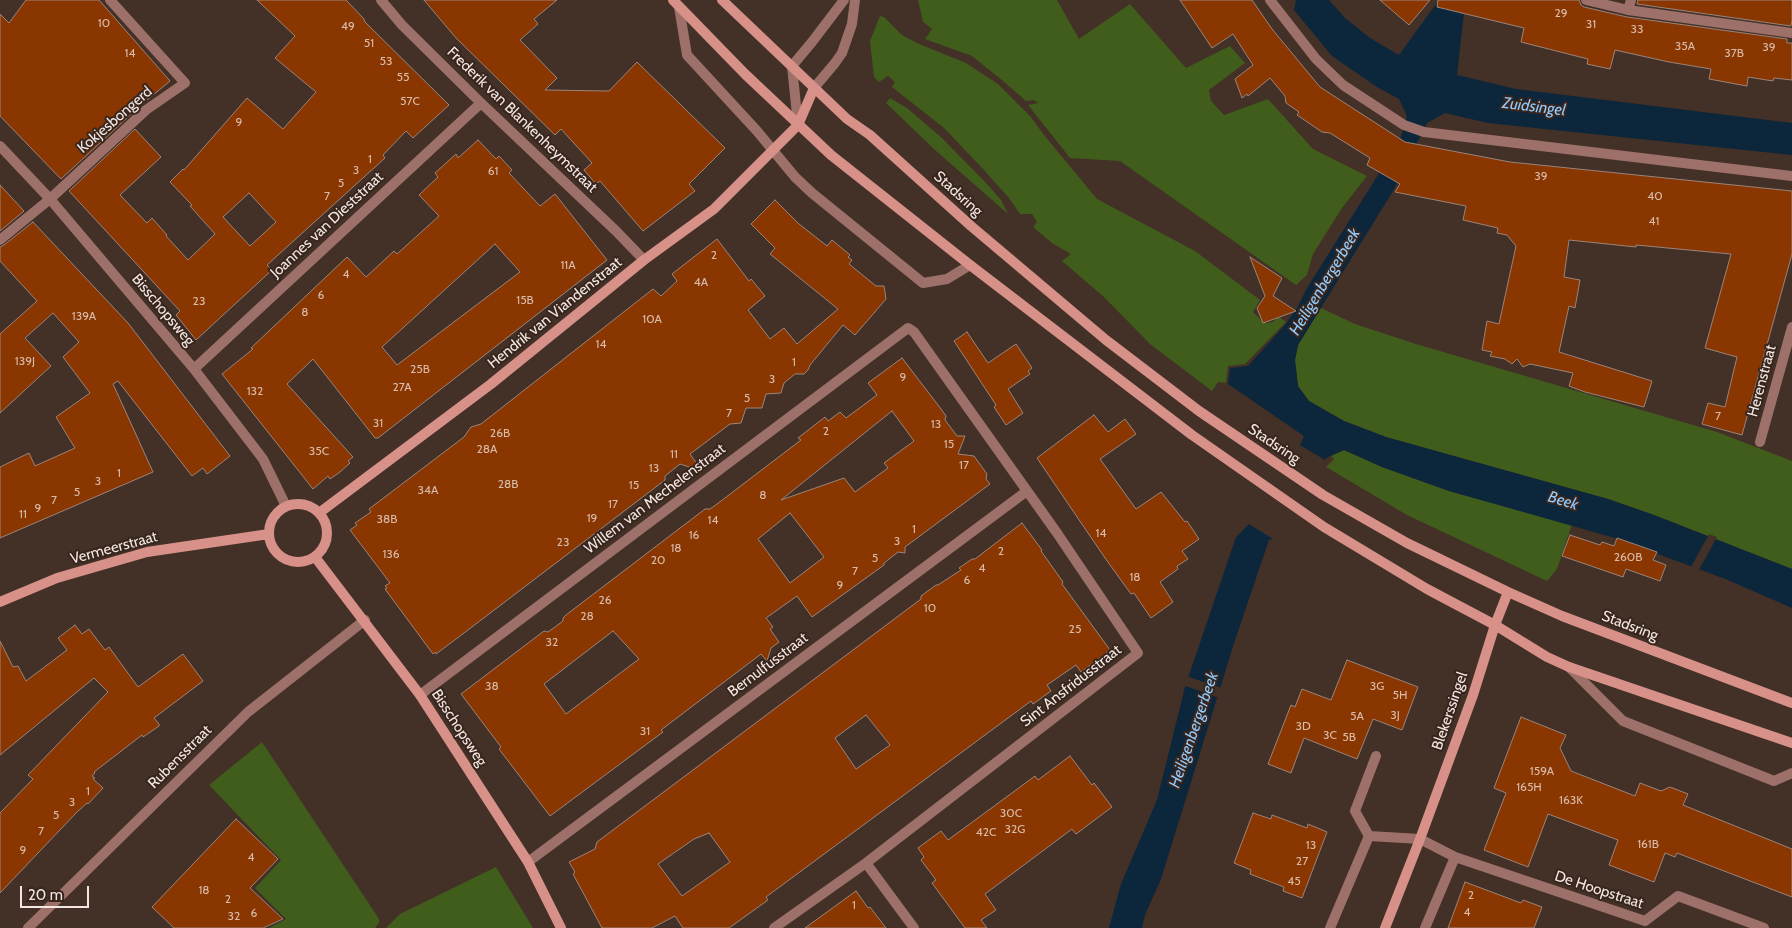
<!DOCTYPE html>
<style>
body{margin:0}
#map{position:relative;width:1792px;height:928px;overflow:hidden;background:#433027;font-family:Cabin,sans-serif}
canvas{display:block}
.scale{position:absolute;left:20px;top:886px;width:69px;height:22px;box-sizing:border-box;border:2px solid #f3e7e1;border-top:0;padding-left:6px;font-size:15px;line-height:18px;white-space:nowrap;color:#f3e7e1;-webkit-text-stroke:4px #38261e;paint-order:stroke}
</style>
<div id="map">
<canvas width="1792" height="928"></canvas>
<div class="scale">20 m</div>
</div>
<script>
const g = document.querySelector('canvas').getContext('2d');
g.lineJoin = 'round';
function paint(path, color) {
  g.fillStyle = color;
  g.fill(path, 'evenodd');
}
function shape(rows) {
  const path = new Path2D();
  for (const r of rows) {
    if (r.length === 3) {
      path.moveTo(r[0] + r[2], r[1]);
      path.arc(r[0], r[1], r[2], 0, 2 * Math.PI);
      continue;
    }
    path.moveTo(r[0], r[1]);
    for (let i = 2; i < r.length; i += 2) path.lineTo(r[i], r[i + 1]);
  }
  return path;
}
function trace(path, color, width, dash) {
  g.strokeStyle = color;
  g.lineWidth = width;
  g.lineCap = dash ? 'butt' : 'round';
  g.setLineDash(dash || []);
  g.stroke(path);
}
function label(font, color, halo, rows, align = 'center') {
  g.font = font + ' Cabin,sans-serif';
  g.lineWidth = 4;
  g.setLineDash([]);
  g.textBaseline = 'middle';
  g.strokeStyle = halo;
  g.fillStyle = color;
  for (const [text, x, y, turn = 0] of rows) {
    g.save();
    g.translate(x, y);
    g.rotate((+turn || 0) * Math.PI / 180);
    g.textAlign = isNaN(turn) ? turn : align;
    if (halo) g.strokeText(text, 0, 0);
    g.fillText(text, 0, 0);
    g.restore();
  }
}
paint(shape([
 [918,0,1057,0,1079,39,1130,4,1186,68,1230,46,1245,63,1209,90,1211,101,1224,115,1268,99,1313,149,1367,176,1342,208,1313,254,1307,275,1296,285,1120,161,1070,158,1028,105,1038,103,1034,100,1026,101,1003,81,972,56,925,39,932,29,923,22],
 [880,16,884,17,902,35,919,44,966,63,998,84,1030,116,1044,135,1097,199,1195,251,1260,300,1253,312,1262,321,1267,323,1273,322,1278,316,1286,322,1245,364,1228,366,1226,383,1218,382,1212,391,1150,344,1104,297,1062,261,1071,254,1052,243,1033,227,1037,222,1032,214,1020,214,1009,198,983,169,944,128,892,87,895,82,888,76,879,82,874,77,870,41],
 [890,98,907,108,942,138,989,186,1001,200,1008,214,935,150,886,103],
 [1321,308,1355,324,1416,344,1717,432,1792,461,1792,569,1654,515,1608,499,1386,437,1344,421,1309,401,1298,386,1295,360,1298,345],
 [1344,450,1382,467,1449,491,1572,524,1557,569,1547,581,1407,515,1326,467,1334,459,1331,456],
 [262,742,379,919,379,923,375,928,269,928,286,919,255,888,281,860,209,785],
 [496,867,533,928,386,928,400,914]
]), '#405d1c');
paint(shape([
 [1296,0,1329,0,1345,18,1370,38,1399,55,1439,0,1465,4,1457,75,1516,89,1792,123,1792,155,1488,123,1445,113,1427,123,1393,191,1298,345,1295,360,1298,386,1309,401,1344,421,1386,437,1608,499,1654,515,1792,569,1792,608,1728,580,1615,538,1449,491,1382,467,1344,450,1328,457,1325,460,1300,445,1304,436,1228,384,1230,368,1248,366,1285,325,1297,308,1307,288,1400,140,1407,116,1399,99,1377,87,1332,56,1294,10],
 [1249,524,1273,539,1269,540,1235,640,1161,879,1145,915,1142,928,1109,928,1121,884,1157,800,1185,687,1236,537]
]), '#0c263b');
paint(shape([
 [1709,534,1717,537,1699,570,1691,567],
 [1186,676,1222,688,1219,698,1183,685]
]), '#433027');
const building = shape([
 [26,0,99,0,170,81,141,105,61,179,0,116,0,14,9,23,26,0],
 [257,0,346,0,364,19,365,22,449,105,413,138,406,131,383,155,385,158,267,265,272,270,196,340,176,315,180,311,69,191,135,129,161,157,120,195,147,223,152,218,167,235,166,236,188,260,215,234,190,206,192,205,170,182,183,169,184,170,247,98,283,129,316,92,275,58,295,36,257,0],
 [249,193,276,222,250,246,223,217,249,193],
 [424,0,557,0,534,19,538,24,520,40,557,78,545,90,609,91,637,62,725,148,689,184,695,191,643,231,600,181,596,184,584,170,592,163,561,129,555,135,456,38,424,0],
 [1180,0,1252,0,1272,29,1320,87,1405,142,1510,162,1792,191,1792,254,1742,435,1702,424,1708,403,1725,407,1737,357,1705,348,1731,254,1636,245,1636,247,1569,240,1564,277,1580,280,1575,308,1569,306,1559,352,1652,381,1644,407,1585,392,1569,386,1573,373,1530,364,1523,367,1517,359,1512,364,1505,359,1490,356,1492,352,1482,350,1487,321,1499,324,1516,246,1507,235,1497,233,1498,228,1463,220,1466,206,1395,192,1400,184,1367,165,1370,158,1330,133,1322,132,1297,115,1299,112,1286,103,1285,96,1270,78,1248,96,1247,94,1242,98,1235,79,1253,65,1233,34,1212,48,1180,0],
 [1380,0,1430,0,1409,25,1380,0],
 [1438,0,1579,0,1581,5,1584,7,1627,17,1787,39,1787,43,1792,43,1792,80,1774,78,1773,81,1748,77,1747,86,1709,79,1711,69,1669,62,1615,50,1610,69,1587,64,1588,59,1521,42,1524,28,1437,7,1438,0],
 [1638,0,1792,0,1792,21,1791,26,1637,4,1638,0],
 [478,140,496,159,499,156,512,170,509,173,540,206,555,194,607,260,378,438,375,438,313,359,287,384,353,457,348,461,350,463,340,472,330,479,328,476,313,489,222,374,253,349,251,348,347,257,366,277,394,251,397,254,439,216,419,195,438,177,435,173,456,154,458,158,478,140],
 [495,244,520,272,397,365,382,347,495,244],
 [0,185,24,211,0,231,0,185],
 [775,200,799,224,827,246,832,240,850,255,848,257,852,260,849,264,876,286,884,286,886,299,855,335,843,325,810,365,808,370,804,374,795,374,784,383,781,393,766,394,762,408,746,408,741,423,730,424,690,454,702,471,680,464,665,476,665,480,460,636,436,654,435,652,433,654,385,589,387,588,385,586,390,583,350,530,357,525,355,523,371,512,369,509,464,437,471,427,481,424,653,289,661,296,677,281,672,274,717,239,749,281,751,279,765,296,748,310,770,339,784,328,797,344,838,309,770,254,775,248,751,224,775,200],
 [33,222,128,323,230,456,207,474,203,468,192,476,118,381,113,384,153,472,0,538,0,467,29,453,35,466,75,448,56,417,90,393,63,357,79,342,53,313,25,338,51,366,0,413,0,334,37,301,0,261,0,247,4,245,33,222],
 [1250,257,1282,278,1273,296,1296,311,1263,323,1257,308,1265,296,1250,257],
 [967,332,988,363,1016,344,1032,368,1028,371,1030,374,1008,389,1023,413,1006,425,994,407,996,405,954,341,967,332],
 [902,358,941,409,946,416,945,420,957,436,965,436,958,454,974,456,987,474,986,479,990,484,905,547,905,553,898,552,884,563,884,565,812,617,797,596,766,618,773,627,770,629,779,642,771,648,767,661,761,654,661,730,663,732,550,816,499,749,501,747,461,694,544,631,548,632,555,627,563,621,563,618,566,615,705,509,710,509,717,504,801,440,798,438,825,417,828,421,840,412,846,418,877,395,868,383,902,358],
 [892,411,914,441,884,463,888,468,855,492,844,478,781,500,892,411],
 [790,513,824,557,790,583,758,539,790,513],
 [613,631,639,659,566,714,544,684,613,631],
 [1094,415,1108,432,1125,419,1136,434,1100,459,1136,509,1161,492,1185,522,1187,521,1199,539,1182,551,1188,559,1177,566,1178,569,1160,582,1173,602,1151,618,1134,593,1131,594,1105,558,1037,458,1094,415],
 [1022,523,1042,550,1041,551,1063,582,1062,584,1110,650,1081,672,1076,665,1047,685,1051,691,1033,704,1031,701,766,897,768,900,729,928,683,928,675,916,652,928,602,928,573,874,575,872,569,862,595,849,597,842,921,599,921,596,936,585,938,585,961,570,959,568,972,559,975,559,1022,523],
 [866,715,890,745,856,769,835,738,866,715],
 [709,833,730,862,682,896,658,864,694,839,709,833],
 [1570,535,1600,545,1602,542,1614,546,1617,538,1657,552,1653,560,1666,565,1660,581,1626,569,1623,577,1562,556,1570,535],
 [75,625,82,634,89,629,105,650,109,647,138,687,183,654,203,681,154,718,159,724,159,726,143,737,142,735,94,772,95,773,92,776,95,778,93,779,103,788,88,804,87,803,77,812,0,893,0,813,33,779,28,775,108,692,94,678,0,755,0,641,13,667,18,666,26,681,67,650,58,638,75,625],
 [1347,660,1418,687,1402,730,1373,719,1357,759,1304,738,1291,773,1268,764,1291,705,1295,707,1302,689,1331,700,1347,660],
 [1521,717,1566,735,1560,748,1571,771,1635,796,1640,783,1661,791,1670,787,1688,794,1683,805,1792,849,1792,897,1677,853,1675,857,1665,853,1654,882,1609,865,1618,840,1548,814,1528,867,1484,850,1506,793,1494,788,1521,717],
 [1070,756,1092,785,1094,783,1112,807,1076,834,1072,829,985,894,996,910,981,920,987,928,965,928,932,883,936,880,921,860,924,857,918,848,941,831,948,840,1035,776,1038,780,1070,756],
 [1253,813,1271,819,1272,815,1307,828,1308,824,1327,832,1302,898,1283,891,1284,887,1250,874,1251,870,1234,863,1253,813],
 [236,819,278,859,250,888,283,919,263,928,174,928,152,907,236,819],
 [1465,882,1521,903,1523,900,1542,907,1534,928,1448,928,1465,882],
 [856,891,868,908,870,907,886,928,805,928,856,891]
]);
paint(building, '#8a3600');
trace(building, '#9b857b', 1);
trace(shape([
 [1369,836,1355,811,1376,756],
 [1330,928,1369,836,1420,839]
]), '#9d716a', 10);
trace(shape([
 [381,0,402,25,481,103,616,231,644,260],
 [1270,0,1316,59,1343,85,1404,125,1424,132,1792,176],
 [1586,0,1628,10,1792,33],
 [679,7,687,55,757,131,795,177,812,193,923,283,947,279,970,265],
 [1628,10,1631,0],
 [814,88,835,63,842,53,852,24,855,0],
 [798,125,792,66,812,42,844,0],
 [0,146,50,199,194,369,263,459,286,506],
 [0,240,50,199,146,110,185,83,110,0],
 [194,369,481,103],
 [1760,442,1792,327],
 [1569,667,1623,721,1774,781,1792,773],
 [420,695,908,328,914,332,1057,533,1138,653,866,863,774,928],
 [1420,839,1455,857,1645,921],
 [528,862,1027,491],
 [866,863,914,928],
 [1645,921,1678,896,1764,928],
 [28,928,248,712,365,620],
 [1425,928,1455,857]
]), '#9d716a', 10);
trace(shape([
 [673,0,745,74,831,155,970,265,1192,435,1324,527,1427,589,1495,625,1547,657,1569,667,1792,743],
 [722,0,847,119,870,135,971,226,1106,340,1199,411,1323,495,1407,543,1508,592,1562,616,1792,703],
 [298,533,29],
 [319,513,491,384,644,260,714,209,798,125,814,88],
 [315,557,420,695,528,862,561,928],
 [0,602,57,578,147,552,269,534],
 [1385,928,1420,839,1473,695,1495,625,1508,592]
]), '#d79188', 10);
label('12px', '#d9bba9', null, [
 ["29",1561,13],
 ["10",104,23],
 ["31",1591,24],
 ["49",348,26],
 ["33",1637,29],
 ["51",369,43],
 ["35A",1685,46],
 ["39",1769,47],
 ["14",130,53],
 ["37B",1734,53],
 ["53",386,61],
 ["55",403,77],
 ["57C",410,101],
 ["9",239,122],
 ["1",370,159],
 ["3",356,170],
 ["61",493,171],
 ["39",1541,176],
 ["5",341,183],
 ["7",327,196],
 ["40",1655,196],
 ["41",1654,221],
 ["2",714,255],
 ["11A",568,265],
 ["4",346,274],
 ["4A",701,282],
 ["6",321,295],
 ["15B",525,300],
 ["23",199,301],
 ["8",305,312],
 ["139A",84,316],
 ["10A",652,319],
 ["14",601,344],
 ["139J",25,361],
 ["1",794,362],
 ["25B",420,369],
 ["9",903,377],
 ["3",772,379],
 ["27A",402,387],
 ["132",255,391],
 ["5",747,398],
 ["7",729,413],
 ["7",1718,416],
 ["31",378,423],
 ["13",936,424],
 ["2",826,431],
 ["26B",500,433],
 ["15",949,444],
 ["28A",487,449],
 ["35C",319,451],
 ["11",674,454],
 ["17",964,465],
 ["13",654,468],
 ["1",119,473],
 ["3",98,481],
 ["28B",508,484],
 ["15",634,485],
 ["34A",428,490],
 ["5",77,492],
 ["8",763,495],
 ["7",54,500],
 ["17",613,504],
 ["9",38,508],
 ["11",23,514],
 ["19",592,518],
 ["38B",387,519],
 ["14",713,520],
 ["1",914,529],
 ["14",1101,533],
 ["16",694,535],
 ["3",897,541],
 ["23",563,542],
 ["18",676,548],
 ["2",1001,551],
 ["136",391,554],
 ["260B",1628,557],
 ["5",875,558],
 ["20",658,560],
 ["4",982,568],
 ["7",855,571],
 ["18",1135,577],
 ["6",967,580],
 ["9",840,585],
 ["26",605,600],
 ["10",930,608],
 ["28",587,616],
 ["25",1075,629],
 ["32",552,642],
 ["38",492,686],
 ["3G",1377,686],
 ["5H",1400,695],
 ["3J",1395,715],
 ["5A",1357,716],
 ["3D",1303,726],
 ["31",645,731],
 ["3C",1330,735],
 ["5B",1349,737],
 ["159A",1542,771],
 ["165H",1529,787],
 ["1",88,791],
 ["163K",1571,800],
 ["3",72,802],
 ["30C",1011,813],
 ["5",56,815],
 ["32G",1015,829],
 ["7",41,831],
 ["42C",986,832],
 ["161B",1648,844],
 ["13",1311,845],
 ["9",23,850],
 ["4",251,857],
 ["27",1302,861],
 ["45",1294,881],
 ["18",204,890],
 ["2",1471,895],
 ["2",228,899],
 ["1",854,905],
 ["4",1467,912],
 ["6",254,913],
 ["32",234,916]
]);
label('15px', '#f3e7e1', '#38261e', [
 ["Kokjesbongerd",115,120,-41],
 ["Frederik van Blankenheymstraat",522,120,44],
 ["Stadsring",958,194,42],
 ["Joannes van Dieststraat",327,225,-43],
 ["Bisschopsweg",163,310,50],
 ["Hendrik van Viandenstraat",555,313,-39],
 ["Herenstraat",1762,381,-75],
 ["Stadsring",1274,444,34],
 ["Willem van Mechelenstraat",655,499,-37],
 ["Vermeerstraat",114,548,-15],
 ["Stadsring",1630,626,21],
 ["Bernulfusstraat",768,665,-37],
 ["Sint Ansfridusstraat",1071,686,-38],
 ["Blekerssingel",1450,711,-71],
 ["Bisschopsweg",459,728,57],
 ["Rubensstraat",180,757,-45],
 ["De Hoopstraat",1599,890,18]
]);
label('italic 16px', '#91cbfe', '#38261e', [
 ["Zuidsingel",1534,107,7],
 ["Heiligenbergerbeek",1325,282,-59],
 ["Beek",1563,501,17],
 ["Heiligenbergerbeek",1194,730,-71]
]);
</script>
